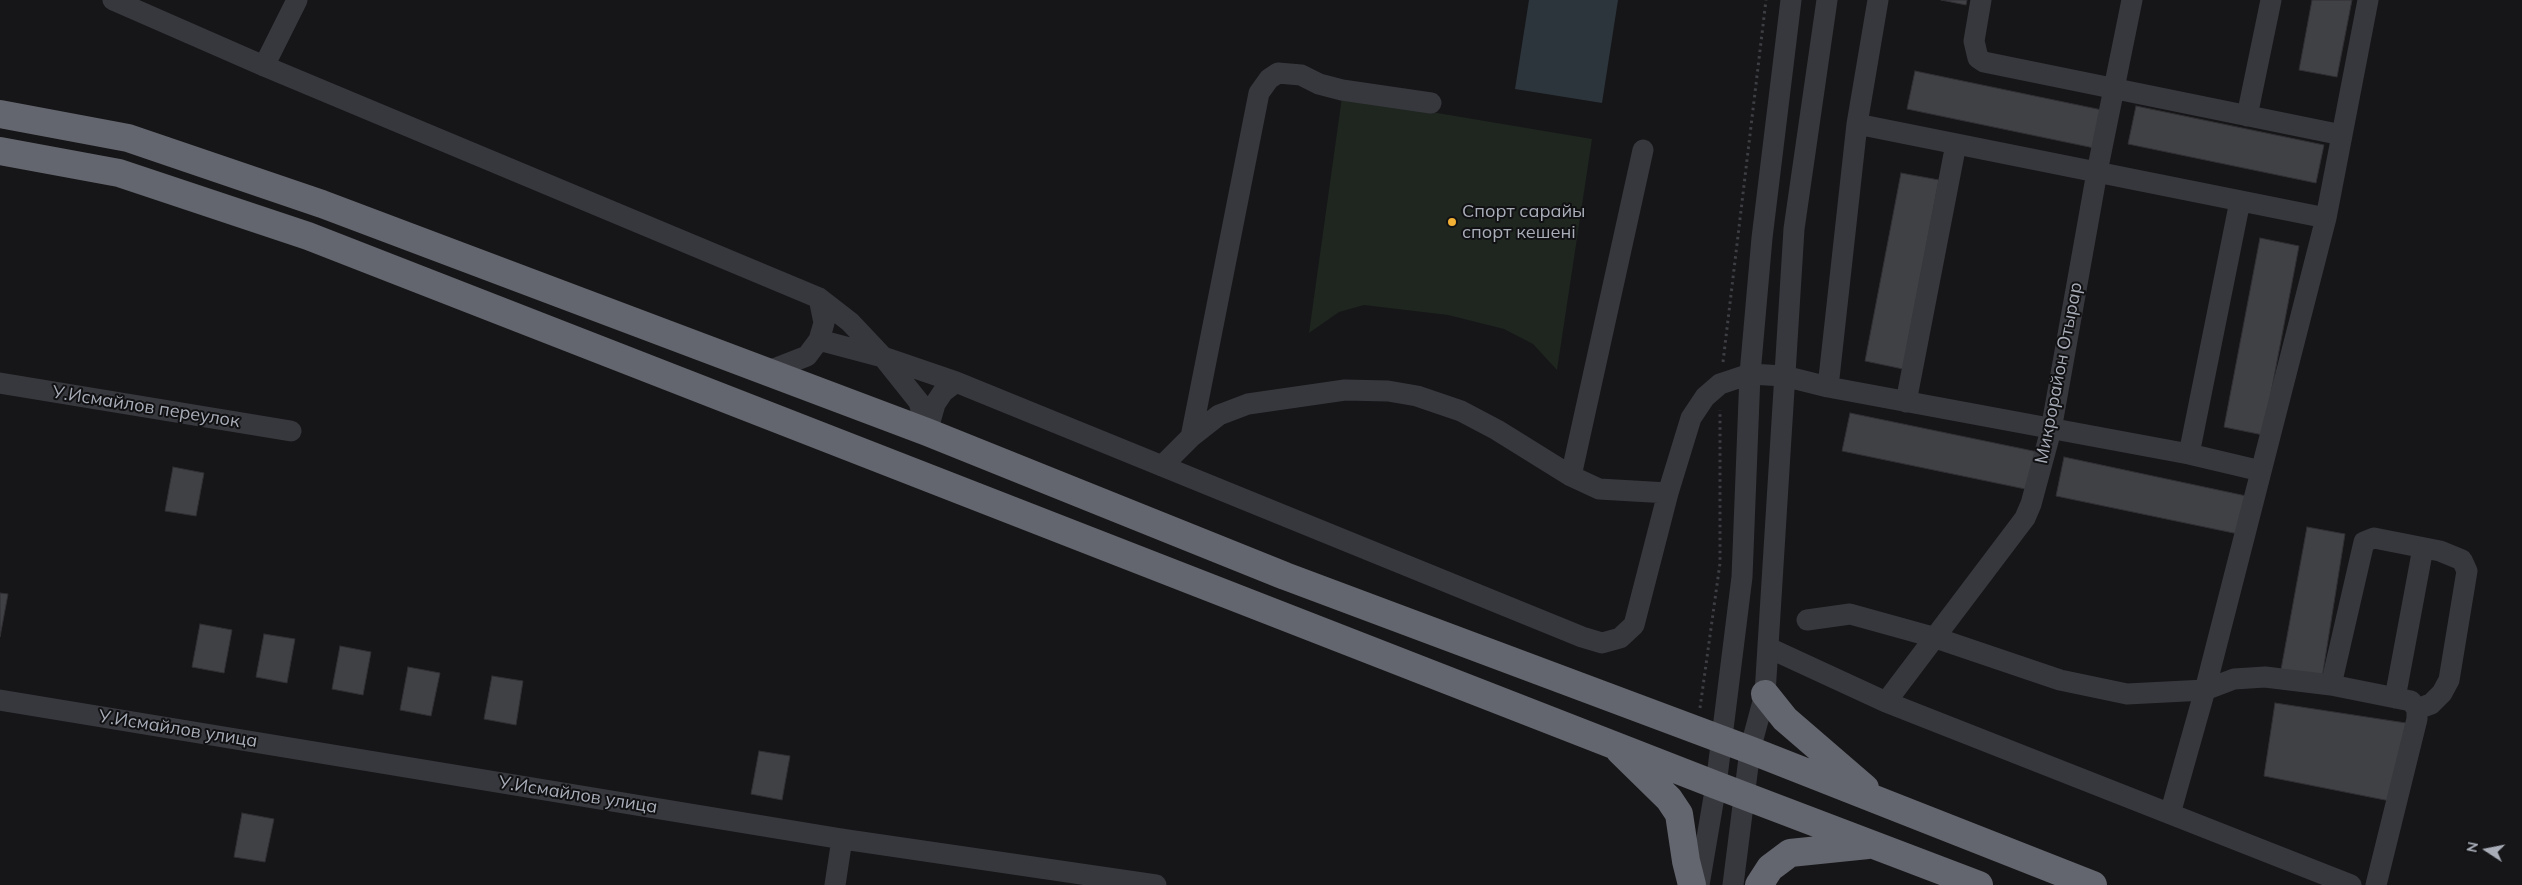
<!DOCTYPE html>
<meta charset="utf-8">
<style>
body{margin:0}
#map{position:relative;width:2522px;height:885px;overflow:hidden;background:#161618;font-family:Mulish,sans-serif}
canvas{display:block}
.north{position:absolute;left:2462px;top:825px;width:50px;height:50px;-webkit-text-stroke:4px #111113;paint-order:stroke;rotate:281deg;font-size:14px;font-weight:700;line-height:20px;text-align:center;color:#a8adb8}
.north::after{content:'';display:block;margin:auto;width:18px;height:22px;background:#a8adb8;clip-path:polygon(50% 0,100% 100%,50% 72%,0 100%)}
</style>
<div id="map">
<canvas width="2522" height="885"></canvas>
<div class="north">N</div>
</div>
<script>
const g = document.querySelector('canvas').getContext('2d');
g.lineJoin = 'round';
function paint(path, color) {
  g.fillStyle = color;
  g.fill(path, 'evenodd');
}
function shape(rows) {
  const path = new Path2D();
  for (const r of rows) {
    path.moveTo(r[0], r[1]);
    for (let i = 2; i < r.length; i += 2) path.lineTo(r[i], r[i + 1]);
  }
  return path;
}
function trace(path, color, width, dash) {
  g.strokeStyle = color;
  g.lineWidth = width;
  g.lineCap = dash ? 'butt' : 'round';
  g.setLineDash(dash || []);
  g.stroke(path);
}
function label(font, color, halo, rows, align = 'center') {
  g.font = font + ' Mulish,sans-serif';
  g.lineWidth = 4;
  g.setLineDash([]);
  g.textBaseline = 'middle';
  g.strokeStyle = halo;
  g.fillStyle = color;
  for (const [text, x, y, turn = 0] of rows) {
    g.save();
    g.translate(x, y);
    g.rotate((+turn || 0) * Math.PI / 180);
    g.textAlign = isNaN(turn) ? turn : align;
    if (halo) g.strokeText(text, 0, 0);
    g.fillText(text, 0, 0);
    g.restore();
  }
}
paint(shape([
 [1342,97,1592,139,1557,370,1533,344,1504,329,1448,315,1364,305,1339,312,1309,333]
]), '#1e261f');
paint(shape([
 [1529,0,1618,0,1602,103,1515,89]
]), '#2c353c');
const building = shape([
 [1941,0,1967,0,1966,5,1941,0],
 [2312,0,2352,0,2337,77,2299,70,2312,0],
 [1915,71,2102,110,2094,148,1907,109,1915,71],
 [2136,106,2324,145,2316,183,2128,144,2136,106],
 [1901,173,1939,180,1903,369,1865,361,1901,173],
 [2260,238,2299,246,2263,435,2224,427,2260,238],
 [1850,413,2038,452,2030,490,1842,451,1850,413],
 [2064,457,2251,497,2243,535,2056,496,2064,457],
 [173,467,204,473,196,516,165,511,173,467],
 [2307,527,2345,534,2322,678,2280,675,2307,527],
 [0,593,8,594,0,637,0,593],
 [200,624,232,630,224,673,192,667,200,624],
 [264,634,295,639,287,683,256,677,264,634],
 [340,646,371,652,363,695,332,689,340,646],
 [408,667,440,673,431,716,400,710,408,667],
 [492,676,523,681,516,725,484,719,492,676],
 [2275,703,2406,723,2390,801,2264,776,2275,703],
 [759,751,790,756,782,800,751,794,759,751],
 [242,813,274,819,265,862,234,857,242,813]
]);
paint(building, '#404145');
trace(building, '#303034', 1);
trace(shape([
 [1723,362,1766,0],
 [1700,708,1720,563,1720,410]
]), '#3d3f44', 3, [2.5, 4]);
trace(shape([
 [113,0,264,66,819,298,850,322,883,357,919,402,927,432],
 [1981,0,1974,41,1978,58,1984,62,2342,135],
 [264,66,297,0],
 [2247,116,2271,0],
 [1857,124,2326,218],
 [819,340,883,357,956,382,1582,637,1602,643,1620,638,1634,625,1668,493,1691,418,1705,397,1720,384,1750,374,1784,376,1828,387,2189,454,2261,471],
 [766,372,807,356,819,340,824,323,819,298],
 [0,383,291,431],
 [1828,387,1857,124,1878,0],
 [1906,402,1956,144],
 [927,432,935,404,943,392,956,382],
 [1191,437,1259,93,1269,79,1278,73,1301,75,1319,84,1342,90,1431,103],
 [2189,454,2240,201],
 [1162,466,1191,437,1219,415,1248,404,1345,390,1388,391,1417,396,1461,411,1497,430,1571,476,1599,489,1668,493],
 [1571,476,1643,150],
 [1807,620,1850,614,1933,637,2060,680,2127,694,2205,690,2234,679,2265,677,2331,685,2411,701,2417,709,2417,719,2376,885],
 [1769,648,1886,702,2351,885],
 [2331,685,2364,542,2374,538,2440,551,2462,560,2467,571,2449,680,2442,693,2431,704,2417,709],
 [2395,698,2423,548],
 [0,700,842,839,1156,885],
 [1886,702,2025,518,2031,504,2051,430,2097,172,2132,0],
 [2170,814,2205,690,2326,218,2368,0],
 [835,885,842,839],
 [1699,885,1716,785,1742,577,1750,374,1762,238,1791,0],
 [1733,885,1750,750,1765,694,1794,229,1827,0]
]), '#37383d', 21);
trace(shape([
 [0,114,128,138,322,204,927,432,1285,576,1750,750,2093,885],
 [0,151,119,173,308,236,1716,785,1979,885],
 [1765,694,1785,719,1865,788],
 [1620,751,1669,799,1679,814,1686,861,1692,885],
 [1759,885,1770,868,1790,853,1868,845]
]), '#63666e', 28);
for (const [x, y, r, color] of [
 [1452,222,5,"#f2b134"]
]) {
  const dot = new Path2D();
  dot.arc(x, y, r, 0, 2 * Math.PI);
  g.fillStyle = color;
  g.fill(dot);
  trace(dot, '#111113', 2);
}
label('18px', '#a8adb8', '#111113', [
 ["Спорт сарайы",1462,212],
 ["спорт кешені",1462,233]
], 'left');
label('18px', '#a8adb8', '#111113', [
 ["Микрорайон Отырар",2059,373,-79],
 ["У.Исмайлов переулок",146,407,9],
 ["У.Исмайлов улица",178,729,9],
 ["У.Исмайлов улица",578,795,9]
]);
</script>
